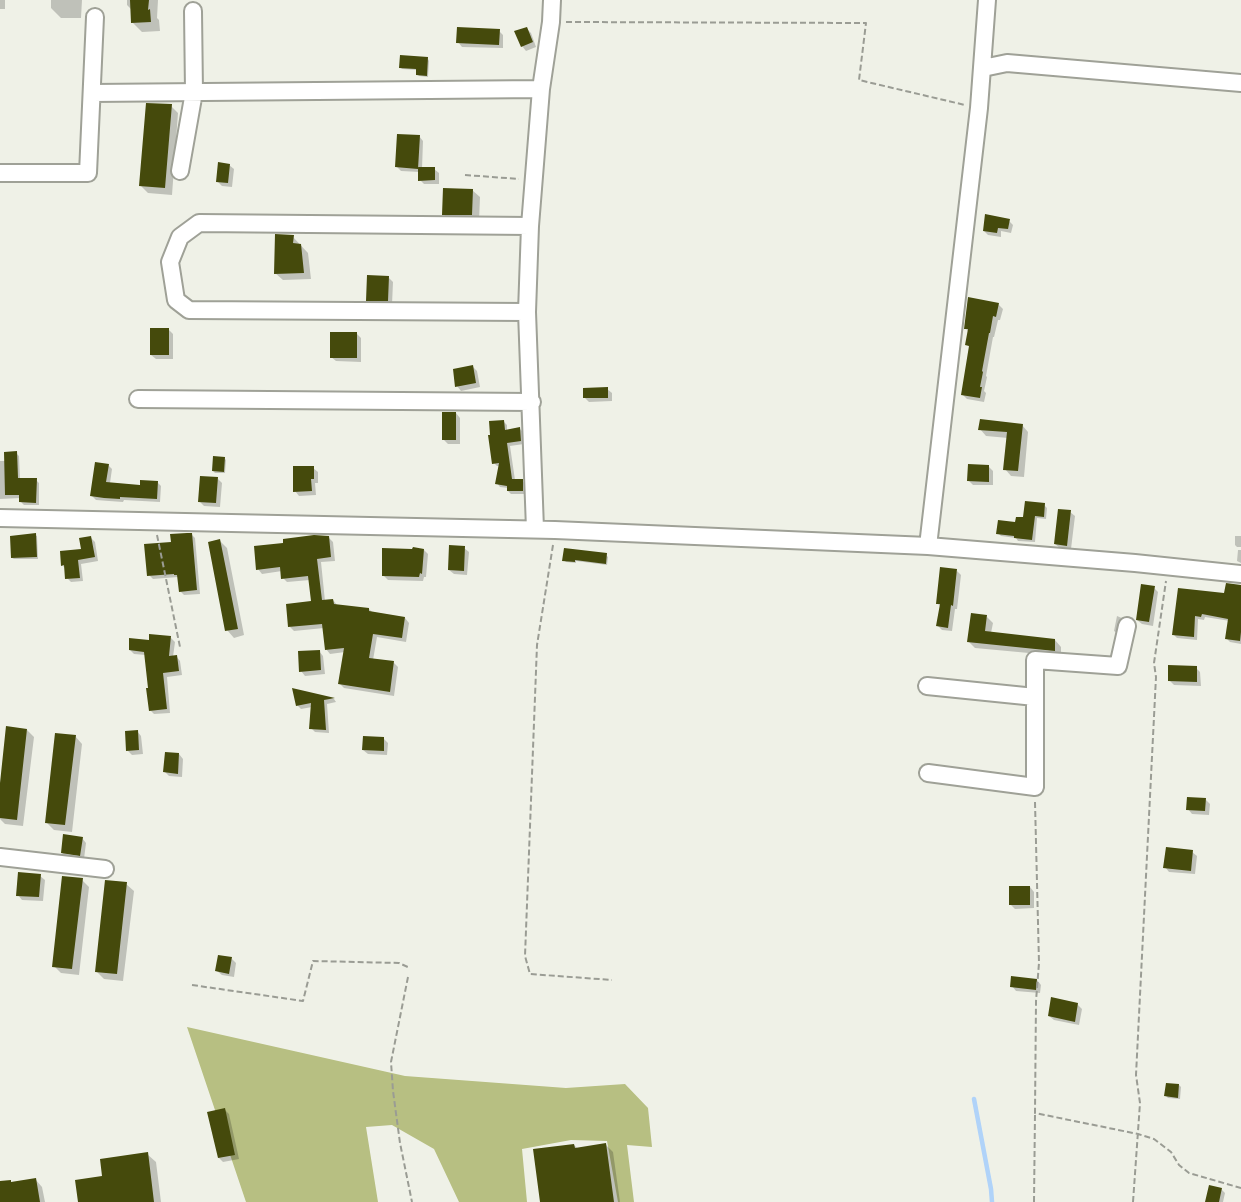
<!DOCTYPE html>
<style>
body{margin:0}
canvas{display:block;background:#eff1e7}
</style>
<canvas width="1241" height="1202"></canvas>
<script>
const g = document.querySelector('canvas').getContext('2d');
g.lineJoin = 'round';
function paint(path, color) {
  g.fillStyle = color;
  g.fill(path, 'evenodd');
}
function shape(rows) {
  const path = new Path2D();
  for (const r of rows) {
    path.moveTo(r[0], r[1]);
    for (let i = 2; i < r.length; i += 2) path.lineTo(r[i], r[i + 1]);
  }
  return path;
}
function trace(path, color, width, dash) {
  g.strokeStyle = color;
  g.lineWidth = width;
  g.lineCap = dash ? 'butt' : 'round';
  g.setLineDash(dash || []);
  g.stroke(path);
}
paint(shape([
 [187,1027,405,1076,566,1088,625,1084,648,1108,652,1147,627,1145,634,1202,618,1202,607,1141,571,1140,522,1149,527,1202,459,1202,434,1149,392,1125,366,1127,378,1202,246,1202]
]), '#b7bf82');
paint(shape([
 [0,0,5,0,5,9,0,9],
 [51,0,82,0,81,18,61,18,51,8],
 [127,0,158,0,157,18,159,20,160,31,142,32,132,22,132,10,127,5],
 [526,28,531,33,536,47,526,51,522,46],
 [499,31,503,35,503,48,462,47,458,42],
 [428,59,429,61,428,77,419,76,417,74,418,70,402,69,400,67],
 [171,106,178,113,172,195,148,193,141,186],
 [419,136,423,141,422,169,434,169,439,173,439,184,424,184,420,180,420,172,401,171,397,167],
 [229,165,234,169,232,187,222,186,217,181],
 [472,190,480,197,479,221,451,221,443,214],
 [1009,221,1013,225,1011,233,1001,231,1001,237,988,235,984,231],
 [293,237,308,253,311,279,283,280,275,273],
 [389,278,393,282,392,305,372,304,367,300],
 [998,304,1003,309,1000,320,998,320,994,337,993,337,986,376,987,377,984,391,986,393,984,402,967,399,962,394,970,348,967,344,969,332,965,328],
 [169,330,173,334,173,359,156,359,151,355],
 [357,334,361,338,361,362,336,361,331,357],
 [473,367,477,371,480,387,461,391,457,386],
 [607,389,612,393,612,401,589,402,584,397],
 [456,413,460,418,460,444,448,444,443,439],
 [504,422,507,425,507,431,520,429,523,432,524,444,510,446,515,480,522,480,525,484,526,494,511,494,508,491,508,488,500,487,497,483,500,466,497,466,494,463],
 [1022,425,1028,432,1024,477,1011,476,1005,469,1008,438,986,436,980,429],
 [16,453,19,456,20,479,36,480,39,483,39,505,24,505,21,502,21,498,0,499,0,461,6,461],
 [224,458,226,460,225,473,215,473,213,471],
 [108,465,112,469,110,483,141,486,157,482,161,486,160,502,124,500,123,502,109,501,96,500,92,496],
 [989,467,993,471,993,485,973,485,969,481],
 [313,468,318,472,318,483,315,483,316,495,299,496,295,491],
 [218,479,222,483,220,507,204,506,200,502],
 [1044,505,1047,508,1046,519,1037,518,1035,542,1018,541,1016,538,1001,536,998,533,1024,519],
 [1070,512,1075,516,1071,549,1060,548,1055,544],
 [191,534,195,538,200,594,184,595,180,591,178,577,153,579,149,575,172,543],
 [35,535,37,536,38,559,14,559,12,558],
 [1235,536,1241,536,1241,547,1237,547,1235,545],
 [328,537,333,542,335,561,321,562,325,601,333,600,337,605,369,609,373,613,405,618,409,623,406,642,377,637,373,660,394,663,398,667,394,696,344,688,340,684,345,652,330,654,326,649,324,628,294,631,290,627,312,603,310,580,287,582,283,578,282,571,262,574,258,569],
 [91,538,95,542,98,561,81,564,83,581,71,582,67,578,66,569,62,565,83,550],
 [220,541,227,548,244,635,234,638,227,630],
 [464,548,469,552,467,575,454,574,449,570],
 [424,550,428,554,426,577,424,577,423,581,388,580,384,576],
 [1238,550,1241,550,1241,563,1237,561],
 [606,555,608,557,607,565,576,561,576,563,566,562,564,560],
 [957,571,961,575,957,609,955,609,952,631,942,630,938,626,941,607,937,603],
 [1241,586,1241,644,1230,642,1226,638,1230,621,1205,617,1204,620,1198,619,1197,640,1177,638,1174,635,1180,590,1225,595],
 [1154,588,1158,592,1153,626,1142,624,1137,620],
 [1117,616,1124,619,1120,621,1117,633,1114,631],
 [987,617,993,623,991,633,1055,640,1061,647,1061,656,975,648,969,642],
 [170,637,175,642,173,657,176,656,180,661,182,675,167,677,170,713,154,714,150,710,146,655,134,654,130,650,150,642],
 [319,651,323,656,325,674,305,676,301,671],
 [1196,668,1200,672,1201,686,1174,685,1170,681],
 [294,690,334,699,336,702,327,704,329,733,315,732,311,728,312,707,301,709,297,705],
 [27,730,34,737,23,826,5,824,0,819,0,797],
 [137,731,141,736,143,754,132,755,128,751],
 [75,736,82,744,72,832,54,830,47,823],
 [383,738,388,743,387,755,368,754,363,750],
 [179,754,183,759,182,777,169,776,165,772],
 [1206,800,1210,804,1209,815,1192,814,1188,809],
 [82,838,86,843,84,859,67,857,62,853],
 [1192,852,1197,856,1195,874,1169,872,1165,867],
 [40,876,45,880,43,901,22,900,18,895],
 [82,880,89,887,79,975,61,973,54,966],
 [126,884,134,891,123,981,104,979,96,971],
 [1030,887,1034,892,1034,908,1015,909,1010,904],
 [232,959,236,963,234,977,222,975,217,971],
 [1037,980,1041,985,1040,993,1016,991,1012,986],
 [1077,1004,1082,1009,1079,1025,1054,1020,1049,1016],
 [1179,1085,1181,1087,1180,1099,1168,1098,1166,1096],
 [224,1109,229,1114,239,1159,223,1162,219,1158],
 [574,1145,578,1149,606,1145,613,1152,620,1202,541,1202],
 [147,1154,156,1162,161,1202,79,1202],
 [35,1179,42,1187,45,1202,0,1202,0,1183,11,1183],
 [1221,1189,1225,1193,1223,1202,1206,1202]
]), '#0003');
trace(shape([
 [974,1099,991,1189,992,1202]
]), '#b0d3f9', 4.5);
paint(shape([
 [130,0,149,0,148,10,150,9,151,22,131,23],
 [457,27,500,29,499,45,456,43],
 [527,27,533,42,521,47,514,31],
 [400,55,428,57,427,76,416,75,416,69,399,68],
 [146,103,172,104,165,188,139,186],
 [397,134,420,135,418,169,395,167],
 [218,162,230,164,228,183,216,182],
 [418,167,435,167,435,180,418,181],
 [443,188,473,189,472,215,442,215],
 [985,214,1010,219,1008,229,998,228,997,233,983,231],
 [275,234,294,235,293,243,301,244,304,273,274,274],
 [367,275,389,276,388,301,366,301],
 [968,297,999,303,996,317,993,316,990,333,989,333,982,371,983,372,980,387,982,387,980,398,961,395,969,346,965,345,968,329,964,329],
 [150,328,169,328,169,355,150,355],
 [330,332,357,332,357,358,330,358],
 [473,365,476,383,455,387,453,369],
 [608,387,608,398,583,398,583,388],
 [442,412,456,412,456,440,442,440],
 [980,419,1023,424,1018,471,1003,470,1007,432,978,430],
 [504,420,505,430,520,427,521,441,507,443,512,479,523,479,523,491,507,491,507,486,495,484,499,463,492,464,488,435,490,435,489,421],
 [17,451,18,478,37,478,36,503,19,502,19,495,5,495,4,452],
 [213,456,225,457,224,472,212,471],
 [95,462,109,464,106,482,140,485,140,480,158,481,157,499,120,497,120,499,104,498,90,496],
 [968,464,989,465,989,482,967,481],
 [293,466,314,466,314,479,311,479,312,491,293,492],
 [200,476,218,477,216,503,198,502],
 [1025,501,1045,503,1044,517,1035,516,1032,540,1014,538,1014,536,996,534,998,520,1015,522,1016,517,1023,517],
 [1058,509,1071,510,1067,546,1054,544],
 [36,533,37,557,11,558,10,536],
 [187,533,192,533,197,590,179,592,177,575,174,575,174,574,147,576,144,544,171,542,170,534],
 [314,535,329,536,331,557,317,559,322,600,333,599,334,604,369,608,369,611,405,617,402,638,373,634,369,658,394,661,390,692,338,684,344,648,325,650,322,624,288,627,286,604,311,601,308,576,281,579,280,567,256,570,254,546,283,543,283,539],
 [91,536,95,557,78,560,80,578,65,579,64,565,61,566,60,551,81,549,79,538],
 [220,539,238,629,225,631,208,542],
 [449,545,465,546,464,571,448,570],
 [413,547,424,549,422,574,420,573,419,577,382,576,382,548,412,549],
 [564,548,607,553,606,564,575,560,575,562,562,561],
 [940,567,957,569,953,606,951,605,948,628,936,626,940,604,936,604],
 [1226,583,1241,585,1241,632,1240,641,1225,639,1228,619,1202,614,1201,617,1195,616,1194,637,1172,635,1178,588,1224,593],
 [1141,584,1155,586,1149,622,1136,620],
 [971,613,987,615,985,631,1055,639,1055,651,967,642],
 [149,634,171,636,169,656,177,655,179,671,163,673,167,709,149,711,146,688,148,688,144,652,129,650,129,638,149,640],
 [320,650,321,670,299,672,298,651],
 [1168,665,1197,666,1197,682,1168,681],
 [292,688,335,698,324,700,326,730,309,729,311,703,296,706],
 [6,726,27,729,17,820,0,818,0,783],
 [138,730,139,750,126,751,125,731],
 [55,733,76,735,65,825,45,823],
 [363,736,384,737,384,751,362,750],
 [165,752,179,753,178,774,163,772],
 [1187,797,1206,798,1205,811,1186,810],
 [63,834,83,837,80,856,61,853],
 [1166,847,1193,850,1191,871,1163,868],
 [18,872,41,874,39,897,16,896],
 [62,876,83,878,72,969,52,967],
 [105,880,127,882,117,974,95,972],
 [1009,886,1030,886,1030,905,1009,905],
 [218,955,232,957,229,974,215,971],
 [1011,976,1037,979,1036,990,1010,987],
 [1051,997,1078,1003,1075,1022,1048,1016],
 [1166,1083,1179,1084,1178,1098,1164,1096],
 [225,1108,235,1155,218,1158,207,1112],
 [606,1143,614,1202,540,1202,533,1149,574,1144,575,1148],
 [148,1152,154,1202,78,1202,75,1180,102,1176,100,1159],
 [36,1178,40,1202,0,1202,0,1181,11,1180,11,1182],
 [1209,1185,1222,1188,1219,1202,1205,1202]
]), '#454a0c');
const minor = shape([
 [983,68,1007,63,1241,83],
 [92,93,541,89],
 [180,171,194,92,193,11],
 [0,173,88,173,95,17],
 [527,312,189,310,176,300,170,262,180,237,199,223,530,226],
 [138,399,532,402],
 [0,518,555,530,928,546,1135,563,1241,574],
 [535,529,527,312,530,226,541,89,551,22,552,0],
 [928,546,979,108,987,0],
 [927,686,1035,697],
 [928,773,1035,787,1035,660,1118,666,1127,626],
 [0,857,105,869]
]);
trace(minor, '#9fa197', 20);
trace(shape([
 [566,22,866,23,859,80,965,105],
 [465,175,519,179],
 [157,535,180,647],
 [553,545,537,645,525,956,530,974,612,980],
 [1035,802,1039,963,1036,1001,1035,1113,1138,1134,1154,1139,1171,1152,1179,1165,1189,1173,1241,1188],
 [408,977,391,1062,393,1091,400,1143,412,1202],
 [192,985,303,1001,313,961,399,963,410,968],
 [1034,1202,1035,1113],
 [1133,1202,1140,1103,1136,1075,1156,677,1154,663,1166,581]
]), '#9a9c94', 2, [6, 3]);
trace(minor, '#fff', 16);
</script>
